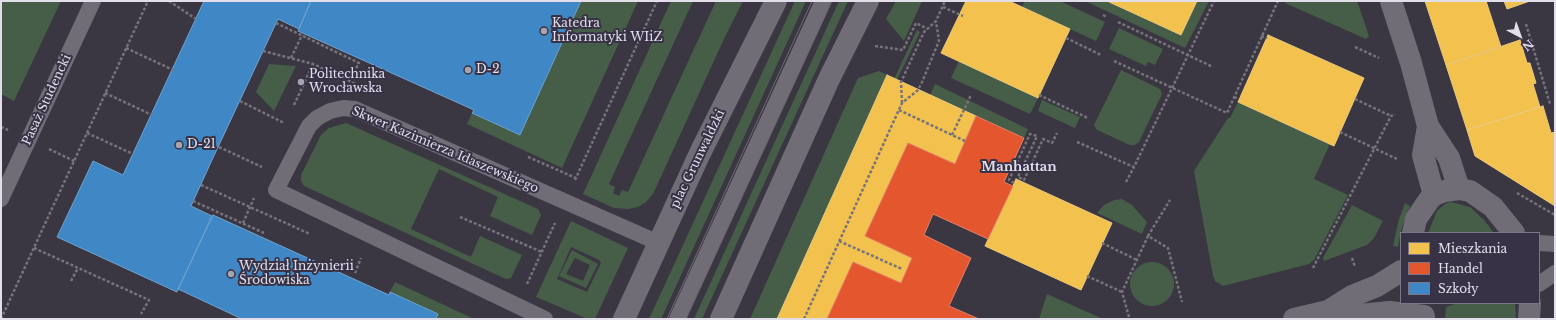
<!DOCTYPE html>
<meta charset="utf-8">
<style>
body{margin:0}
#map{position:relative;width:1556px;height:320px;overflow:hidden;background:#3a3642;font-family:"Libre Baskerville",serif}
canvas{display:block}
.frame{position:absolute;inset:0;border:2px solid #e2dfeb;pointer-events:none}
.legend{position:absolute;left:1400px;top:232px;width:140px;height:72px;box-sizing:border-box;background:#383246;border:1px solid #7c7788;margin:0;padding:5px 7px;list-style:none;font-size:12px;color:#e2dfeb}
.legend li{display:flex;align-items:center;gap:8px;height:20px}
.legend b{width:20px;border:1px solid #7c7788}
.north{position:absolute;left:1500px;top:16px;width:40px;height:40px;-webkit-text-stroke:3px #383246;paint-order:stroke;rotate:139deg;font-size:11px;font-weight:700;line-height:16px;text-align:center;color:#e2dfeb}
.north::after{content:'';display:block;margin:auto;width:14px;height:18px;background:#e2dfeb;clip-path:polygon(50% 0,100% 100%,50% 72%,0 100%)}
</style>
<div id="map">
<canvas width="1556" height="320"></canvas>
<div class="frame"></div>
<ul class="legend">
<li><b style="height:11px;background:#f2c14e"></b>Mieszkania</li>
<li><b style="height:11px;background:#e4572e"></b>Handel</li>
<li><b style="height:11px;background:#3f88c5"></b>Szkoły</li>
</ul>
<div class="north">N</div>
</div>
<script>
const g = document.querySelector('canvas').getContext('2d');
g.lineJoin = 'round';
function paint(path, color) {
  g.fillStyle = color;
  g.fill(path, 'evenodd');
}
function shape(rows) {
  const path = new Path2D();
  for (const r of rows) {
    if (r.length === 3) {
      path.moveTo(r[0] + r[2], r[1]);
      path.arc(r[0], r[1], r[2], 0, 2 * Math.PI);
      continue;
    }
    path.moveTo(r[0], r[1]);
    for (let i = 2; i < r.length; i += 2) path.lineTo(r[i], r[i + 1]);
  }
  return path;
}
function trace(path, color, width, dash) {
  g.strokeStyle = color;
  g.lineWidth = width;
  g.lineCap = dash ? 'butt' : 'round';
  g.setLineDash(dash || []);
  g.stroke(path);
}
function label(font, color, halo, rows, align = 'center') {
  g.font = font + ' "Libre Baskerville",serif';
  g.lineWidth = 4;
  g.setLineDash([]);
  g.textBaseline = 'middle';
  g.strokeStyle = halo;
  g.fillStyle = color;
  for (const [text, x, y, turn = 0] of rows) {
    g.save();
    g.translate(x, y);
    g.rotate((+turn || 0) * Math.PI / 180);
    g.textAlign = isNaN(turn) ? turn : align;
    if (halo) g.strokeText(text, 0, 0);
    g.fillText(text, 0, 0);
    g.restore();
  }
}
paint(shape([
 [1,1,61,1,14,101,1,94],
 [581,1,638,1,562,168,467,124,472,113,520,135],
 [671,1,693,1,609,184,615,187,613,193,619,196,622,190,628,192,716,1,743,1,723,41,653,194,646,202,638,207,628,209,614,208,583,194],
 [795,1,806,1,661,319,649,319],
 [839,1,848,1,702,319,694,319],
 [896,1,922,1,904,41,886,19],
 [1025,1,1060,1,1105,22,1096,41,1022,7],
 [1085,1,1107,1,1181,35,1197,1,1209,1,1185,48],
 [1286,1,1357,1,1369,36,1366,39,1285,3],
 [1119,28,1163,49,1155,65,1148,62,1146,66,1109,49],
 [917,30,920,32,897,80,894,79],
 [959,61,1038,98,1030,114,951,78],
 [269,64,296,66,274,111,256,92],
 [1121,70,1160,89,1162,94,1139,142,1135,145,1130,145,1097,130,1094,125],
 [879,71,887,75,777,319,750,319,858,78],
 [935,84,1028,129,1024,138,930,95],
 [1042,100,1080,117,1075,128,1038,111],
 [1238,102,1330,144,1314,179,1348,195,1314,260,1309,264,1223,286,1215,281,1213,276,1194,171,1228,118,1230,118],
 [346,123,538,209,541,215,532,235,490,216,498,197,439,169,411,229,471,257,480,236,522,255,511,278,506,279,304,186,301,181,301,175,321,135,329,128],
 [1122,199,1132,205,1147,222,1142,234,1097,213,1104,205,1114,200],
 [1451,202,1470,207,1484,220,1494,233,1428,233,1437,211,1445,204],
 [1405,203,1410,206,1402,227,1398,247,1393,246,1399,219],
 [1352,205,1383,221,1374,238,1367,245,1324,261,1323,258],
 [571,221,628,248,595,319,588,319,536,297],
 [571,247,599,260,601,263,587,292,557,279],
 [572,250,598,264,586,288,559,276],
 [575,258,590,265,583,281,566,274],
 [1152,284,22],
 [395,282,474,319,436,319,438,314,390,292],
 [1047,294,1074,306,1103,319,1039,319],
 [1458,303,1515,303,1516,319,1445,319,1446,307]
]), '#465e47');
const homes = shape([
 [966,1,1009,1,1070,29,1038,98,941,53,966,1],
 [1107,1,1197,1,1181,35,1107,1],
 [1425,1,1486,1,1501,47,1446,65,1425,1],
 [1504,1,1530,1,1507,9,1504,1],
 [1268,35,1364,78,1334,146,1238,102,1268,35],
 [1520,40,1527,63,1530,63,1536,83,1533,84,1540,107,1467,130,1446,65,1520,40],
 [887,75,976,116,955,164,908,143,874,216,865,236,912,258,901,283,853,262,827,319,777,319,887,75],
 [1543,106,1551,133,1555,132,1555,206,1475,156,1467,130,1543,106],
 [1016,179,1112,223,1081,290,985,246,1016,179]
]);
paint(homes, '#f2c14e');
trace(homes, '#edca7d', 1);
const shops = shape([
 [976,116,1024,138,1004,182,1013,186,988,239,933,214,924,235,971,258,949,306,979,319,827,319,853,262,901,283,912,258,865,236,908,143,955,164,976,116]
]);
paint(shops, '#e4572e');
trace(shops, '#e38067', 1);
const schools = shape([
 [204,1,311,1,299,29,278,19,212,160,191,206,212,216,177,292,57,237,93,161,123,175,204,1],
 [311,1,581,1,520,135,472,113,474,110,298,31,311,1],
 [213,215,389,295,390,292,438,314,436,319,242,319,178,289,213,215]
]);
paint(schools, '#3f88c5');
trace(schools, '#70a2d0', 1);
trace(shape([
 [169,1,196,19],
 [943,7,963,16],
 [1103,15,1107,17],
 [1118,22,1213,67],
 [276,23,359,63,349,81],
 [1526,24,1550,104],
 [1261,36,1267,38],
 [1066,38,1101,55],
 [875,46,903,50,916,23,928,29],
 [1355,47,1379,58],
 [126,48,173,70],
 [263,51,313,64,358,85],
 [291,58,302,35],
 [1114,61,1227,113,1278,1],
 [105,93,152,115],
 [1039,95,1088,118],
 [1234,97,1239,99],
 [1355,99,1391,116],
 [240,101,284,123],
 [902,103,901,82,924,32,936,21,945,1],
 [294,105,313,64],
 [899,110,965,141],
 [1,127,8,130],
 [1340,132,1397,159],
 [87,133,133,154],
 [952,135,971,95],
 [1077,142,1134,167,1214,1],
 [219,147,262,167],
 [49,149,74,161],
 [528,157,576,178],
 [575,180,657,1],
 [1126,182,1134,167],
 [1014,183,1009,180,1030,134,1037,136,1018,177,1024,180,1043,139,1052,143,1057,133],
 [201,185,310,234],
 [1517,193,1555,215],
 [193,201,264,233],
 [460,217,542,252],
 [243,223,254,198],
 [1148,236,1170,200],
 [839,241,902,269],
 [1102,243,1137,260],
 [34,248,149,300,141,314],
 [1352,258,1355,267],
 [1313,268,1391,116,1395,114],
 [355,273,361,258],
 [1087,276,1122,292],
 [71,281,78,268],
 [527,284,555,223],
 [1129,317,1122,292,1148,236,1168,248,1182,302],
 [1,319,148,1],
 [804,319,902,103,918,90,922,82,939,41,936,21]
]), '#76737b', 2.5, [3, 2]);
trace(shape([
 [1,199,93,1],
 [1539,243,1555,244],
 [1539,284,1555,273],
 [545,319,276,190,309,126,317,118,330,111,343,108,355,109,659,243],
 [677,319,823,1]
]), '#706d77', 16);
trace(shape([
 [1391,1,1411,63,1428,126,1449,158,1459,189],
 [1428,126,1423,155,1434,195],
 [1413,233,1416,219,1429,200,1434,195,1445,191,1459,189,1470,191,1493,207,1514,233],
 [1328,311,1352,296,1377,286,1401,271],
 [1294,319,1328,311,1359,315,1390,312,1424,316],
 [1529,319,1530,303]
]), '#706d77', 22);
trace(shape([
 [624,319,700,153,776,1],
 [721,319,829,79,868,1]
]), '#706d77', 22);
trace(shape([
 [667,319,812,1],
 [686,319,832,1]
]), '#6f6c75', 1);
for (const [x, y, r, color] of [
 [544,31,4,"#a7a4b0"],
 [468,70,4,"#a7a4b0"],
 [301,82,4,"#a7a4b0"],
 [179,145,4,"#a7a4b0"],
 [231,274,4,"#a7a4b0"]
]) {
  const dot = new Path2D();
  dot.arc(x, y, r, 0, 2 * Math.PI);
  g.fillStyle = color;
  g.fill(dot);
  trace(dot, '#383246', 1.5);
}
label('12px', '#e2dfeb', '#383246', [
 ["Katedra",552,24],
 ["Informatyki WIiZ",552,38],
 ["D-2",476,70],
 ["Politechnika",309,75],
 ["Wrocławska",309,89],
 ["D-21",187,145],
 ["Wydział Inżynierii",239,267],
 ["Środowiska",239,281]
], 'left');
label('12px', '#e2dfeb', '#383246', [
 ["Pasaż Studencki",47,100,-65],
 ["Skwer Kazimierza Idaszewskiego",445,150,23],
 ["plac Grunwaldzki",698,159,-64]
]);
label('bold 13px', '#e2dfeb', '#383246', [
 ["Manhattan",1019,167]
]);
</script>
